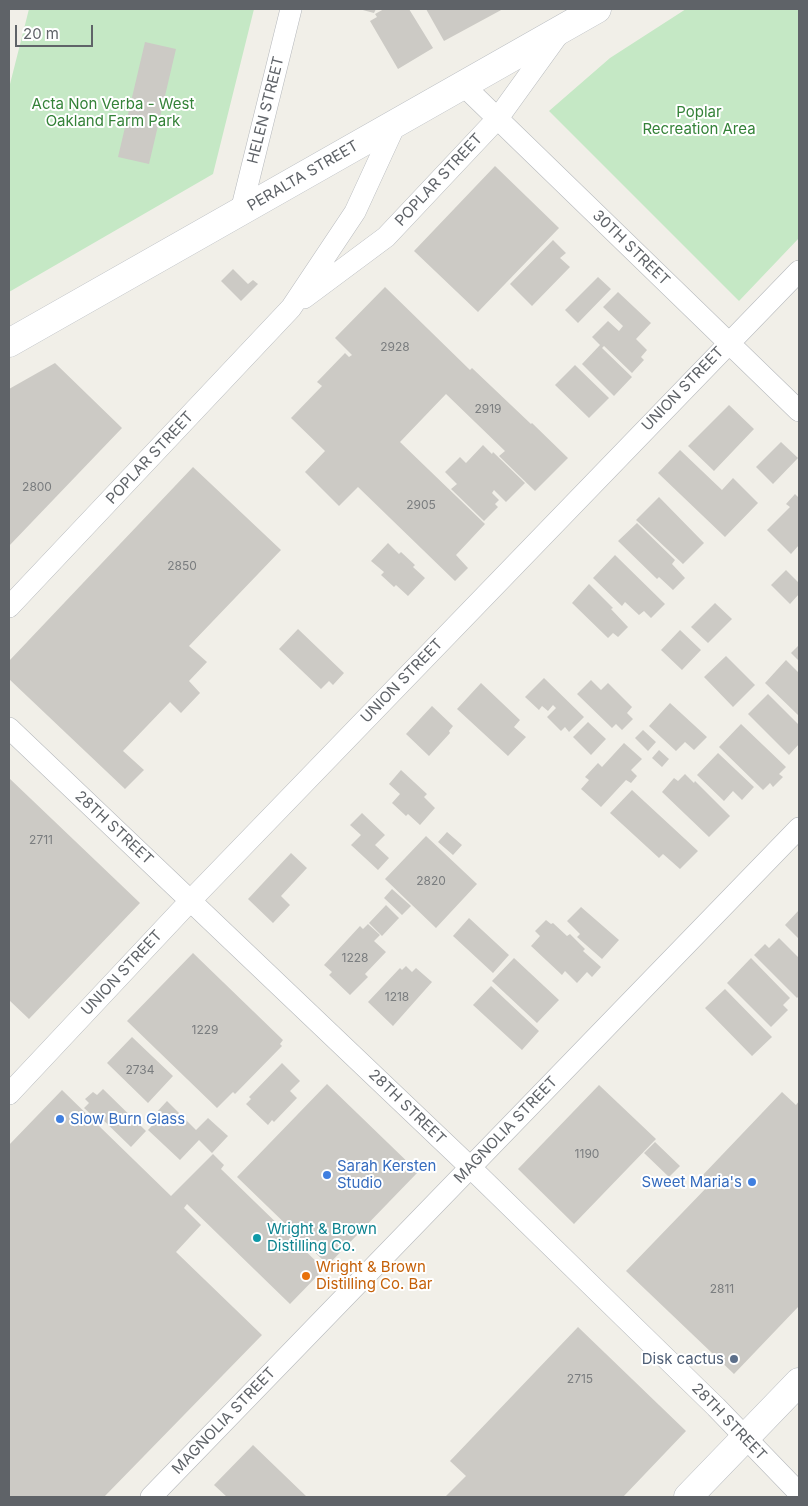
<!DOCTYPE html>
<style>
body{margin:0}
#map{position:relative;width:808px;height:1506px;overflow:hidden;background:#f1efe8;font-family:Inter,sans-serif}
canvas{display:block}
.frame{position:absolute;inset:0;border:10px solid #5f6368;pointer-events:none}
.scale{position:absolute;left:15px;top:25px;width:78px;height:22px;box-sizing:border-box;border:2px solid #5f6368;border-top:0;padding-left:6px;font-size:15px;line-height:18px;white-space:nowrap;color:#5f6368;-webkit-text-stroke:4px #fff;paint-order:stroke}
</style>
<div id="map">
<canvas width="808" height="1506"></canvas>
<div class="frame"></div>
<div class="scale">20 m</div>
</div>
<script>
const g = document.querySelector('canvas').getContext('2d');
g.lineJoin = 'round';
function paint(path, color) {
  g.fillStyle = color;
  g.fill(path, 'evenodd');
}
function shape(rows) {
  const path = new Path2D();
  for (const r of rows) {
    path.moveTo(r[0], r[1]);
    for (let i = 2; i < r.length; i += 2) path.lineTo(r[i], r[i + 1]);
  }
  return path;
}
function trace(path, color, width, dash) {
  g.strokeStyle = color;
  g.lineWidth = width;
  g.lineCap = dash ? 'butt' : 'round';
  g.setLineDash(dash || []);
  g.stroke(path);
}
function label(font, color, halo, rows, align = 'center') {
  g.font = font + ' Inter,sans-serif';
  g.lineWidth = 4;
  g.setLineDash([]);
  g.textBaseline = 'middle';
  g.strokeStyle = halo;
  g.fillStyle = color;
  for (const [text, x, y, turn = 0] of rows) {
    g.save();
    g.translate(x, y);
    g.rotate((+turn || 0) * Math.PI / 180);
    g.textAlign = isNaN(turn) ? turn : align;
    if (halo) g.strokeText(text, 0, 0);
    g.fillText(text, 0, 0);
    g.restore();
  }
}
paint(shape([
 [29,9,254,9,213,174,9,292,9,88],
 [686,9,799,9,799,238,739,301,549,111,610,58]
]), '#c5e8c5');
paint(shape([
 [359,9,376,9,374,13],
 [384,9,409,9,433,48,398,69,370,21,377,17,375,14],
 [426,9,503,9,444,41],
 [145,42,176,49,149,164,118,157],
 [495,166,559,228,478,312,414,251],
 [553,240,566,253,560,258,570,267,532,306,510,284],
 [233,269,248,284,253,280,258,284,241,301,221,281],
 [598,277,611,289,578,323,565,310],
 [385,287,470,370,472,368,531,424,532,423,568,458,535,491,499,456,505,451,446,394,400,442,485,524,456,555,468,568,455,581,358,487,339,506,305,472,325,451,291,418,322,386,317,382,345,353,349,357,352,355,335,338],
 [618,292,651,323,636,339,647,350,641,357,644,360,632,373,604,346,602,348,632,377,614,396,582,364,600,345,592,337,608,321,619,331,623,326,603,307],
 [55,363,122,428,9,546,9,389],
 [575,365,609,398,589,418,555,385],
 [729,405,754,429,714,471,688,446],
 [781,442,798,458,773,484,756,467],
 [483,445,492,454,493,452,525,483,506,502,494,490,492,493,499,500,495,504,498,507,484,521,451,489,457,484,445,472,460,457,466,463],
 [680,450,722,490,733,478,758,503,725,537,658,473],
 [193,467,281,550,189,646,207,662,189,681,200,693,181,713,170,702,123,751,144,770,125,789,9,679,9,661],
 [795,494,799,498,799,545,791,554,767,530,790,507,786,504],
 [659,497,704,543,683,564,636,520],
 [637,523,675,560,672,564,685,578,673,590,659,577,657,579,618,541],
 [388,543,399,554,401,552,415,565,413,567,425,578,408,596,396,585,394,587,381,575,384,572,371,561],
 [615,555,665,604,651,618,644,611,639,615,625,602,622,606,593,578],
 [786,570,799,583,799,594,790,604,771,585],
 [589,584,613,608,611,609,628,627,618,637,613,633,608,638,572,603],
 [715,603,732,619,708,643,691,627],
 [298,629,344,673,333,685,329,681,321,689,279,649],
 [680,630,701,650,682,670,661,650],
 [799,645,799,661,791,653],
 [726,656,755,685,733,707,704,677],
 [786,660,799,673,799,716,765,683],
 [544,678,584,717,569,732,565,727,561,731,547,717,556,708,553,705,548,711,542,706,539,710,525,697],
 [591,680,601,690,608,683,632,707,627,713,633,719,622,730,616,724,612,728,577,694],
 [481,683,520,720,514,727,526,737,508,756,457,709],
 [768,694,799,725,799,744,789,755,748,714],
 [670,703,707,737,694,750,685,742,676,751,649,726],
 [432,706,453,726,449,731,450,733,429,756,406,734],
 [588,722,606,739,591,755,573,737],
 [741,724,786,767,779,774,783,777,773,787,770,783,763,790,719,747],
 [643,730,656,742,648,751,635,738],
 [624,743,642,759,631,770,637,776,631,783,626,780,601,807,581,789,589,780,585,777,598,763,602,767],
 [659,750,669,759,662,767,652,758],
 [718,753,754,787,742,800,733,791,724,801,697,775],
 [401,770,427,794,424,797,435,808,420,825,408,814,406,816,392,803,400,794,389,784],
 [685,774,694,783,695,781,730,816,709,837,662,792,674,778,678,781],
 [9,778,140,903,29,1019,9,1000],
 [632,790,698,851,680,869,663,854,659,858,610,813],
 [362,813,385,835,375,845,389,858,378,870,351,845,361,835,350,825],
 [447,832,462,845,453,855,438,842],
 [426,836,477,884,436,928,385,879],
 [291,853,307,868,281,896,290,905,273,923,248,899],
 [392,889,411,906,402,915,384,898],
 [386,905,399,918,382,936,369,923],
 [581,907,619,940,602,959,577,937,580,934,567,921],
 [799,910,799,939,785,925],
 [469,918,509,955,493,973,453,936],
 [546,920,551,924,553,923,567,936,570,934,585,949,583,951,601,967,592,977,587,972,577,983,565,971,562,975,531,946,540,936,535,931],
 [368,924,380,935,374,941,386,952,365,974,368,977,350,995,329,975,332,972,324,965,360,926,363,929],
 [779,938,799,958,799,996,797,998,754,955,765,944,769,948],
 [193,953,283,1040,280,1044,282,1046,235,1094,233,1092,217,1108,127,1021],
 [514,958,559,1000,537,1023,492,981],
 [751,958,790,998,783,1005,788,1010,771,1027,727,983],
 [406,966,412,972,416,968,432,982,393,1026,368,1002,400,968,402,970],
 [491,986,539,1031,522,1050,473,1005],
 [725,989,772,1037,752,1056,705,1008],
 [132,1037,173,1076,148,1103,107,1063],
 [282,1063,300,1081,290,1091,297,1098,274,1122,272,1120,268,1125,246,1104,251,1099,249,1097],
 [327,1084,418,1172,328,1265,237,1177],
 [599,1085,656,1139,574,1224,518,1169],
 [103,1089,146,1131,131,1147,99,1116,96,1119,84,1108,89,1103,85,1099,93,1092,97,1095],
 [62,1090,171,1196,213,1154,224,1165,221,1169,324,1269,290,1304,187,1204,184,1208,201,1225,176,1252,262,1335,104,1497,9,1497,9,1145],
 [782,1092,796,1105,799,1101,799,1306,734,1374,626,1271,709,1185,700,1178],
 [167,1101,196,1130,208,1118,228,1136,212,1153,199,1140,180,1160,148,1130,158,1119,154,1115],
 [655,1142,680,1166,669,1177,644,1153],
 [578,1327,686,1431,623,1497,445,1497,466,1476,450,1461],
 [253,1445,307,1497,227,1497,214,1485]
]), '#cccac5');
const street = shape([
 [463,85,799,411],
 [241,211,291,9],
 [304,298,386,237,498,118,560,32],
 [9,607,291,308,355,212,396,123],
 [9,728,470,1167,716,1407,799,1493],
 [9,1094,191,900,799,271],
 [151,1497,799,828]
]);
const secondary = shape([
 [9,343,597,9],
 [688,1497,799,1382]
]);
trace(street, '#b5b8bc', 22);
trace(secondary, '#b6babf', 29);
trace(street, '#fff', 21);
trace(secondary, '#fff', 28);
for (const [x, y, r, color] of [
 [60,1119,5,"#3f7fe0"],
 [327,1175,5,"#3f7fe0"],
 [752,1182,5,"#3f7fe0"],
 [257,1238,5,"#0f9aa8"],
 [306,1276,5,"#e8710a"],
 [734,1359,5,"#5c6f8a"]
]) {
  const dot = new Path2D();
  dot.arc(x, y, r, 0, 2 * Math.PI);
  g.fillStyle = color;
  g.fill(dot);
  trace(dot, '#fff', 2);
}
label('12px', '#7a7d7f', null, [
 ["2928",395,347],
 ["2919",488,409],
 ["2800",37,487],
 ["2905",421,505],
 ["2850",182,566],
 ["2711",41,840],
 ["2820",431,881],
 ["1228",355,958],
 ["1218",397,997],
 ["1229",205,1030],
 ["2734",140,1070],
 ["1190",587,1154],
 ["2811",722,1289],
 ["2715",580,1379]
]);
label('15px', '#348238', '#fff', [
 ["Acta Non Verba - West",113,104],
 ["Oakland Farm Park",113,121],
 ["Poplar",699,112],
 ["Recreation Area",699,129]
]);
label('15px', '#5f6368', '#fff', [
 ["HELEN STREET",266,110,-76],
 ["PERALTA STREET",303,176,-30],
 ["POPLAR STREET",439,180,-47],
 ["30TH STREET",631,248,44],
 ["UNION STREET",683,389,-46],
 ["POPLAR STREET",150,458,-47],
 ["UNION STREET",402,681,-46],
 ["28TH STREET",114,828,43],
 ["UNION STREET",122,973,-47],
 ["28TH STREET",407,1107,44],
 ["MAGNOLIA STREET",506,1130,-46],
 ["MAGNOLIA STREET",224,1421,-46],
 ["28TH STREET",729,1422,46]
]);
label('15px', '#366cbe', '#fff', [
 ["Slow Burn Glass",70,1119],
 ["Sarah Kersten",337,1166],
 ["Studio",337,1183],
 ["Sweet Maria's",742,1182,"right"]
], 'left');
label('15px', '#0d838f', '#fff', [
 ["Wright & Brown",267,1229],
 ["Distilling Co.",267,1246]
], 'left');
label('15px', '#c56008', '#fff', [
 ["Wright & Brown",316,1267],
 ["Distilling Co. Bar",316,1284]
], 'left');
label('15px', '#4e5e75', '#fff', [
 ["Disk cactus",724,1359]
], 'right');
</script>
